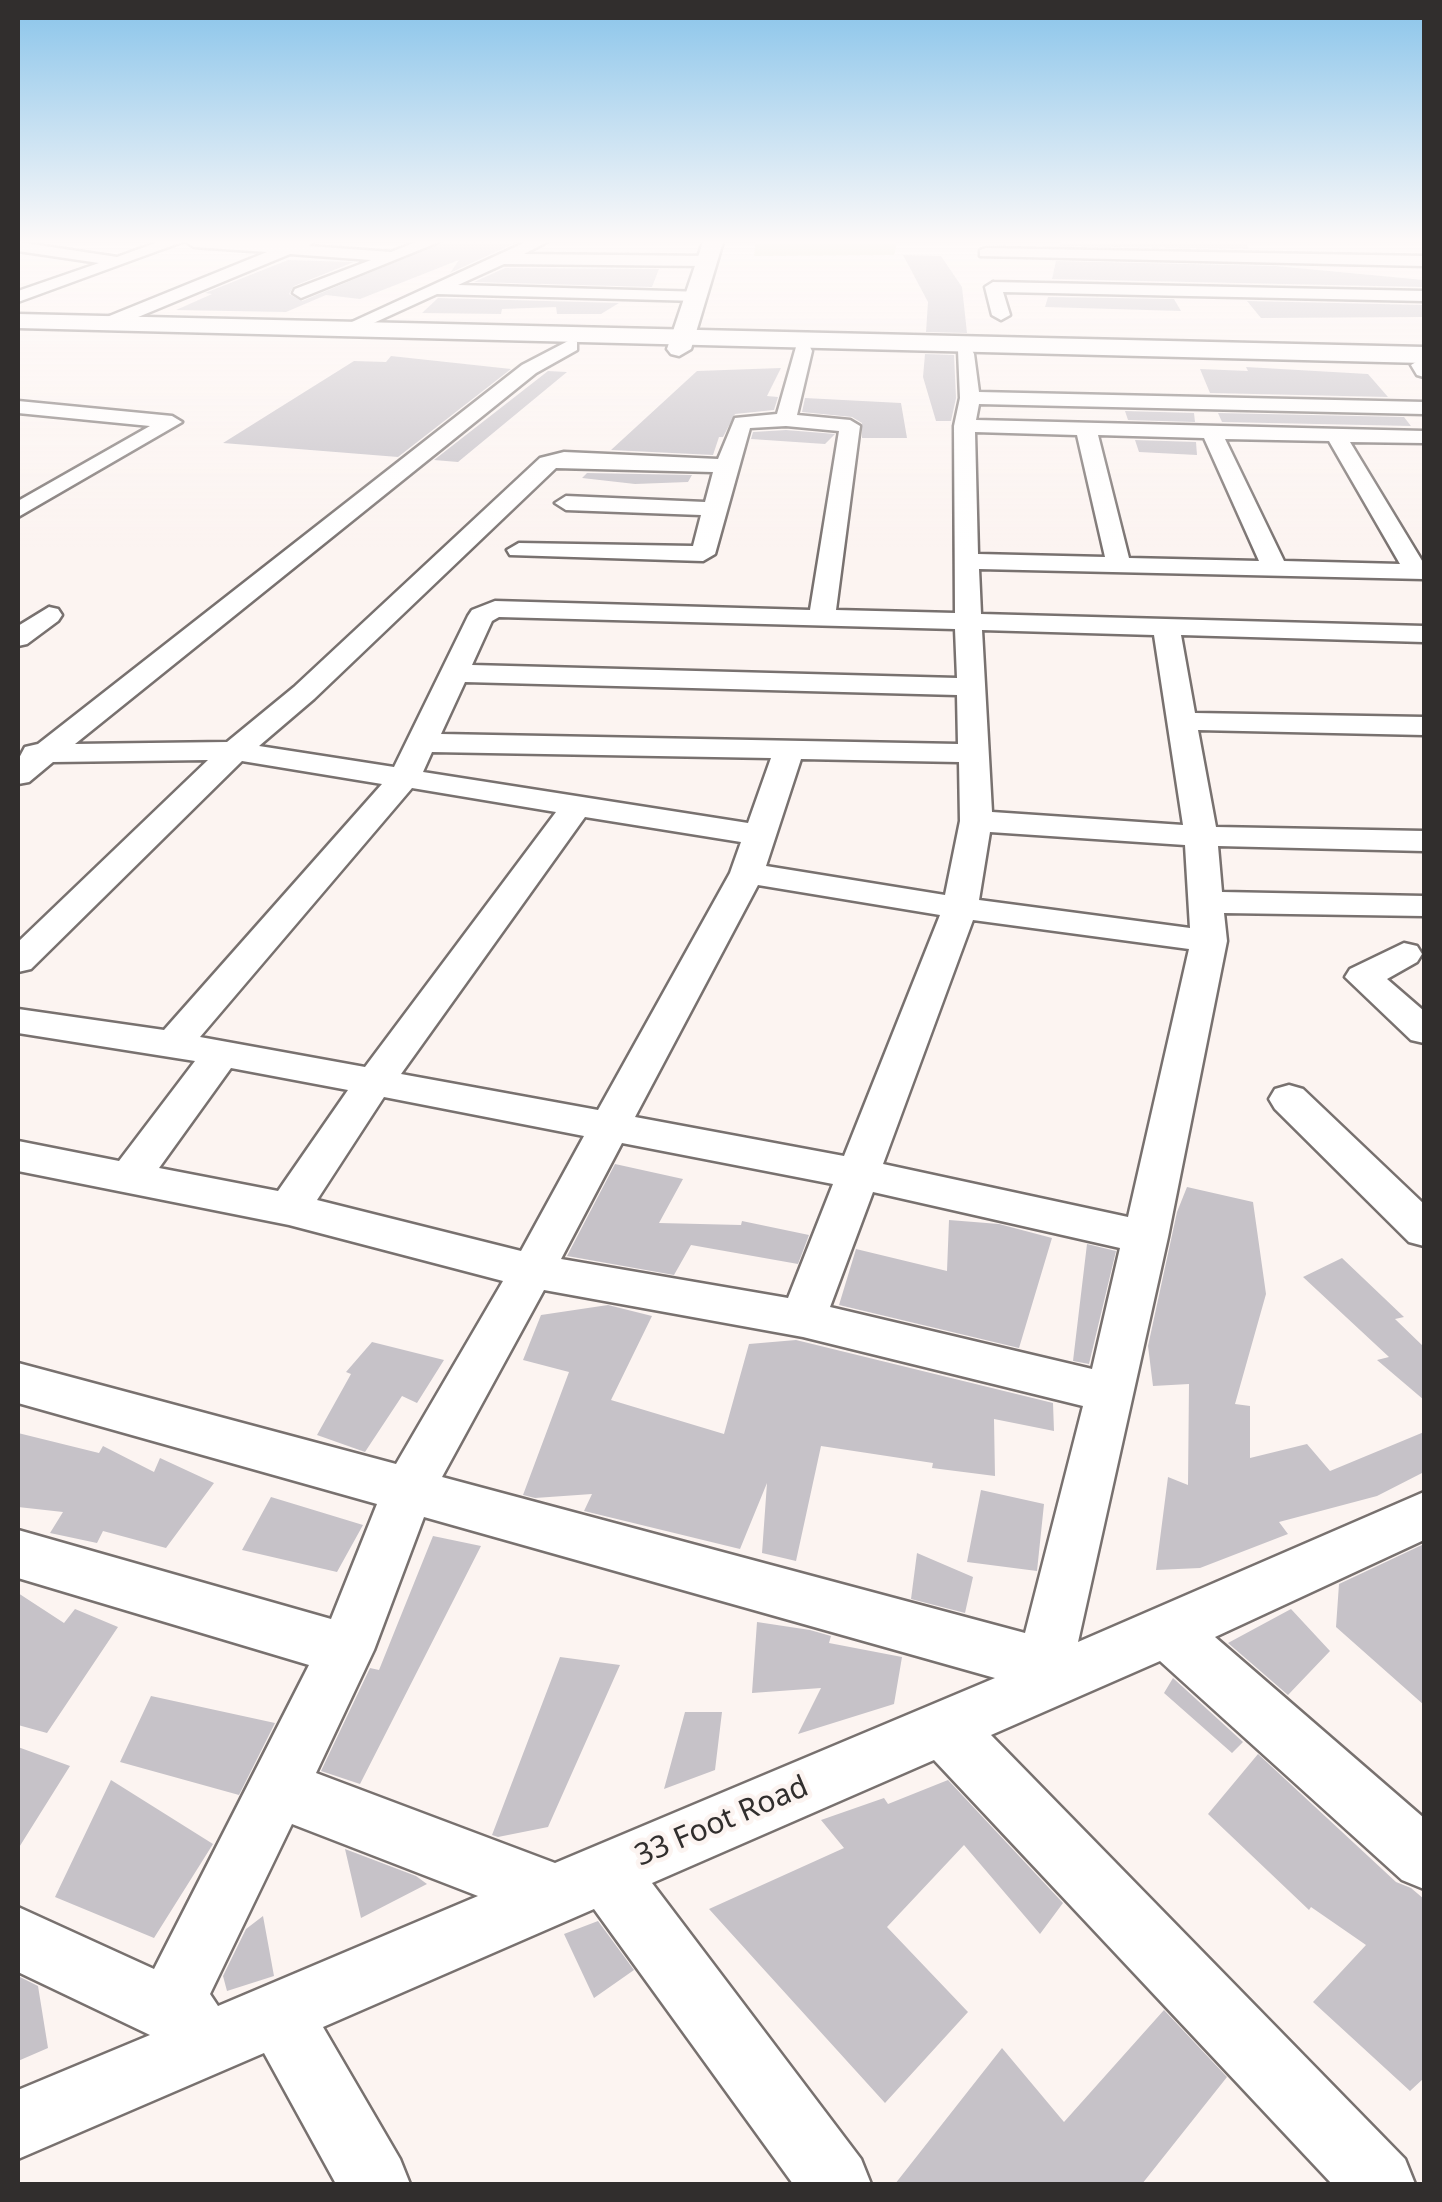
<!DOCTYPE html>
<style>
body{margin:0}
#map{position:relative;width:1442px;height:2202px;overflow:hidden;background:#fcf4f1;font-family:"Noto Sans",sans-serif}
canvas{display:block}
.frame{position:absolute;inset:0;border:20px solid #312e2d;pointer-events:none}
</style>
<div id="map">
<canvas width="1442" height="2202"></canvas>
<div class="frame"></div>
</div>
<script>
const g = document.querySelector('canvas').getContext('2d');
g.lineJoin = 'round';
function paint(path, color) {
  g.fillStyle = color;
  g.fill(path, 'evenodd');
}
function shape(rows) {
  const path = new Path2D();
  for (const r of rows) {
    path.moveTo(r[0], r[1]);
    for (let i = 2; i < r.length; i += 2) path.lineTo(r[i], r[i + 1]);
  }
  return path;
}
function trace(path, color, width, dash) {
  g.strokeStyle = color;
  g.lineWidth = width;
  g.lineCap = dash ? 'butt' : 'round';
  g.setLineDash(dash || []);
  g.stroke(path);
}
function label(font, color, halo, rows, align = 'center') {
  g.font = font + ' "Noto Sans",sans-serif';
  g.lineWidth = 9;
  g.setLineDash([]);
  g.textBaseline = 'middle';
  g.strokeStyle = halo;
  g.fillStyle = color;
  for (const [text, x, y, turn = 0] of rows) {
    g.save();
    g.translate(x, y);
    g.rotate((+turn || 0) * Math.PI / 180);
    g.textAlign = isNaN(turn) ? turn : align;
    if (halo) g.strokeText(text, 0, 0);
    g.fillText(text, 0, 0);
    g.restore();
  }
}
paint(shape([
 [756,242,896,242,896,249,894,255,754,256]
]), '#d4e1b9');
paint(shape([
 [443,242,517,242,450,273,459,260,360,299,326,295,286,312,176,310,212,294,205,293,288,260,354,262,294,286,289,294,302,301],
 [1061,242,1245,242,1249,249,1060,246],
 [903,255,941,256,962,287,967,333,926,332,928,302],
 [1056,261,1276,266,1424,280,1424,287,1052,279],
 [505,268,659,269,652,287,474,282],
 [1048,297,1174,299,1181,311,1045,307],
 [438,298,619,303,601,314,557,314,556,307,502,309,501,314,422,313],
 [1247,301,1424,305,1424,317,1261,318],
 [925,354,954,355,956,398,951,421,936,421,923,377],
 [391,356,511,369,398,457,223,443,354,361,386,362],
 [1246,367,1368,374,1388,397,1210,393,1200,369,1248,371],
 [781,368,767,396,778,397,774,410,735,414,723,437,719,437,713,455,611,450,697,371],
 [548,371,567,372,458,462,434,460],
 [805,398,901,403,907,438,862,438,862,423,852,417,802,412],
 [1125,411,1194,413,1195,422,1128,420],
 [1218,413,1404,417,1411,426,1222,422],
 [786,430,835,434,825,444,751,439,753,432],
 [1135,440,1196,442,1197,455,1139,452],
 [587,473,692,475,688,482,635,484,582,478],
 [615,1164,683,1179,659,1223,741,1225,742,1221,809,1235,798,1264,691,1245,674,1275,567,1256],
 [1187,1187,1253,1202,1266,1294,1235,1404,1250,1406,1250,1458,1307,1444,1330,1471,1424,1432,1424,1472,1377,1496,1279,1522,1288,1534,1200,1568,1156,1570,1168,1477,1188,1485,1189,1384,1153,1386,1148,1346,1177,1212],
 [949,1220,999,1224,1052,1238,1019,1348,839,1305,856,1249,947,1271],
 [1087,1244,1116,1251,1089,1364,1073,1361],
 [1342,1258,1404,1317,1395,1319,1424,1347,1424,1400,1377,1360,1389,1357,1303,1277],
 [608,1305,652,1316,611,1400,724,1434,749,1344,796,1340,1053,1403,1054,1431,994,1419,995,1476,932,1468,933,1463,821,1446,796,1561,762,1553,767,1483,740,1549,584,1511,592,1494,535,1498,523,1495,569,1372,523,1360,541,1315],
 [372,1342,444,1360,417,1403,402,1396,365,1452,317,1435,351,1374,346,1372],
 [18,1433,99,1453,103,1446,154,1472,160,1458,214,1483,166,1548,103,1531,97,1543,50,1533,63,1512,18,1507],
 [981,1490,1044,1504,1037,1571,967,1562],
 [271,1497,363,1525,337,1572,242,1550],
 [433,1536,481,1546,360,1784,321,1771,370,1668,379,1670],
 [1424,1544,1424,1705,1336,1627,1339,1584],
 [917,1553,973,1577,965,1613,911,1599],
 [18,1593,64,1623,75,1609,118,1627,47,1733,18,1725],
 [1291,1609,1330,1651,1288,1695,1228,1643],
 [757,1622,810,1630,831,1636,829,1643,902,1657,894,1704,798,1734,821,1688,752,1693],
 [560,1657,620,1665,548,1827,498,1837,492,1835],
 [1173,1678,1243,1742,1232,1753,1164,1693],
 [151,1696,275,1723,239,1795,120,1762],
 [685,1712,722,1712,715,1770,664,1789],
 [18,1747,70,1766,18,1849],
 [1258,1754,1396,1882,1411,1888,1424,1899,1424,2078,1410,2091,1313,2002,1366,1945,1311,1907,1309,1910,1208,1814],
 [111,1780,213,1844,154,1938,55,1897],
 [948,1780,1063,1903,1040,1934,964,1845,887,1927,968,2012,885,2103,709,1909,844,1848,821,1820,884,1798,888,1804],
 [345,1849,416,1876,427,1884,361,1918],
 [263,1916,274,1976,227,1991,223,1976,246,1929],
 [598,1921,634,1970,594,1998,564,1934],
 [18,1976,38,1986,48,2048,18,2061],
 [1164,2010,1227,2077,1142,2184,895,2184,1002,2048,1064,2122]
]), '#c6c2c8');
const minor = shape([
 [18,242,117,257,158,242,182,242,18,302,18,291,99,263,18,251,18,242],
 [186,242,313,242,309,246,391,252,416,242,439,242,301,298,293,293,295,289,371,260,290,254,114,327,102,327,102,319,267,252,194,247,186,242],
 [526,242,547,242,524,254,708,256,716,261,708,266,504,264,458,285,704,292,704,300,698,301,437,294,356,331,350,332,341,327,526,242],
 [986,248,1424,256,1424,266,980,256,980,250,986,248],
 [993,282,1424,291,1424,301,1003,292,1010,315,1001,320,992,315,985,287,993,282],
 [570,340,577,342,577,350,536,373,75,744,227,742,294,687,540,458,564,452,718,459,735,418,777,414,796,347,810,347,812,351,797,415,850,420,860,426,836,610,955,613,954,426,960,398,958,350,972,350,974,354,979,392,1424,402,1424,414,979,404,976,420,1424,431,1424,443,1350,442,1424,564,1424,579,979,569,981,614,1424,626,1424,642,1181,635,1195,713,1424,717,1424,735,1198,730,1216,827,1424,831,1424,851,1218,846,1222,892,1424,896,1424,916,1224,913,1227,941,1168,1237,1078,1642,1424,1492,1424,1540,1215,1637,1424,1818,1424,1889,1402,1880,1160,1661,991,1735,1405,2159,1415,2184,1332,2184,934,1760,652,1883,861,2159,871,2184,793,2184,594,1909,323,2027,400,2159,410,2184,336,2184,264,2053,18,2159,18,2090,150,2035,18,1972,18,1907,154,1969,309,1665,18,1578,18,1530,331,1619,377,1504,18,1403,18,1363,396,1464,503,1281,289,1225,18,1171,18,1141,119,1161,195,1061,18,1033,18,1009,164,1030,382,784,242,761,31,969,18,972,18,942,208,760,53,762,29,782,18,784,18,760,25,747,38,744,522,365,570,340],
 [786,426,839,431,810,610,495,601,472,610,468,616,394,767,259,746,314,699,556,468,713,472,705,502,566,496,555,503,566,510,701,515,693,546,519,543,507,550,510,555,703,561,715,554,750,428,786,426],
 [975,432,1077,435,1105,557,978,554,975,432],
 [1098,435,1204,438,1259,561,1129,558,1098,435],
 [1225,439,1329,441,1400,564,1284,561,1225,439],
 [499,617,955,629,957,678,472,665,492,621,499,617],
 [982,630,1154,635,1183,825,992,812,982,630],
 [465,682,957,695,958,744,441,734,465,682],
 [432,752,771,758,748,823,423,772,432,752],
 [801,759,959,762,960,821,945,895,766,866,801,759],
 [412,788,556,812,365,1067,200,1037,412,788],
 [585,817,741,842,730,873,598,1110,401,1074,585,817],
 [990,832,1185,845,1190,928,979,900,990,832],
 [758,885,940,915,844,1156,635,1117,758,885],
 [973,920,1189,949,1128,1217,883,1164,973,920],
 [231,1068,348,1090,278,1191,159,1168,231,1068],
 [384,1097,584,1136,521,1251,317,1200,384,1097],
 [622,1143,833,1184,788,1298,561,1259,622,1143],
 [873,1192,1120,1248,1092,1369,830,1307,873,1192],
 [544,1290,803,1337,1083,1406,1025,1633,442,1477,544,1290],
 [424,1517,995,1678,555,1863,316,1773,374,1650,424,1517],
 [292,1824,478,1896,218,2006,210,1994,292,1824],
 [1421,359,1424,360,1424,377,1417,375,1411,365,1421,359],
 [18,401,172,416,182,422,18,517,18,501,150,426,18,413,18,401],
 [49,607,58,609,62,615,58,621,27,644,18,646,18,626,49,607],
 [1404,943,1417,946,1422,954,1417,962,1387,979,1424,1011,1424,1043,1411,1040,1345,977,1350,969,1404,943],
 [1289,1085,1303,1089,1424,1204,1424,1246,1409,1242,1275,1109,1269,1099,1275,1089,1289,1085]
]);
const tertiary = shape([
 [703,242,723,242,691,349,679,356,671,354,667,349,703,242]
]);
const primary = shape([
 [18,314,1424,347,1424,363,18,328,18,314]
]);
trace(minor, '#78716f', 5);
trace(tertiary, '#78716f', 5);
trace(primary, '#78716f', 5);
paint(minor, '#fff');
paint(tertiary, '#fff');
paint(primary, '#fff');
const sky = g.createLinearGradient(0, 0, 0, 550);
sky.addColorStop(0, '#89c4ea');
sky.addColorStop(0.44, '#fefaf9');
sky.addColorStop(1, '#fefaf900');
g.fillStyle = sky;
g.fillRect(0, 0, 1442, 550);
label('30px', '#312e2d', '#fcf4f1', [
 ["33 Foot Road",722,1822,-23]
]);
</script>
